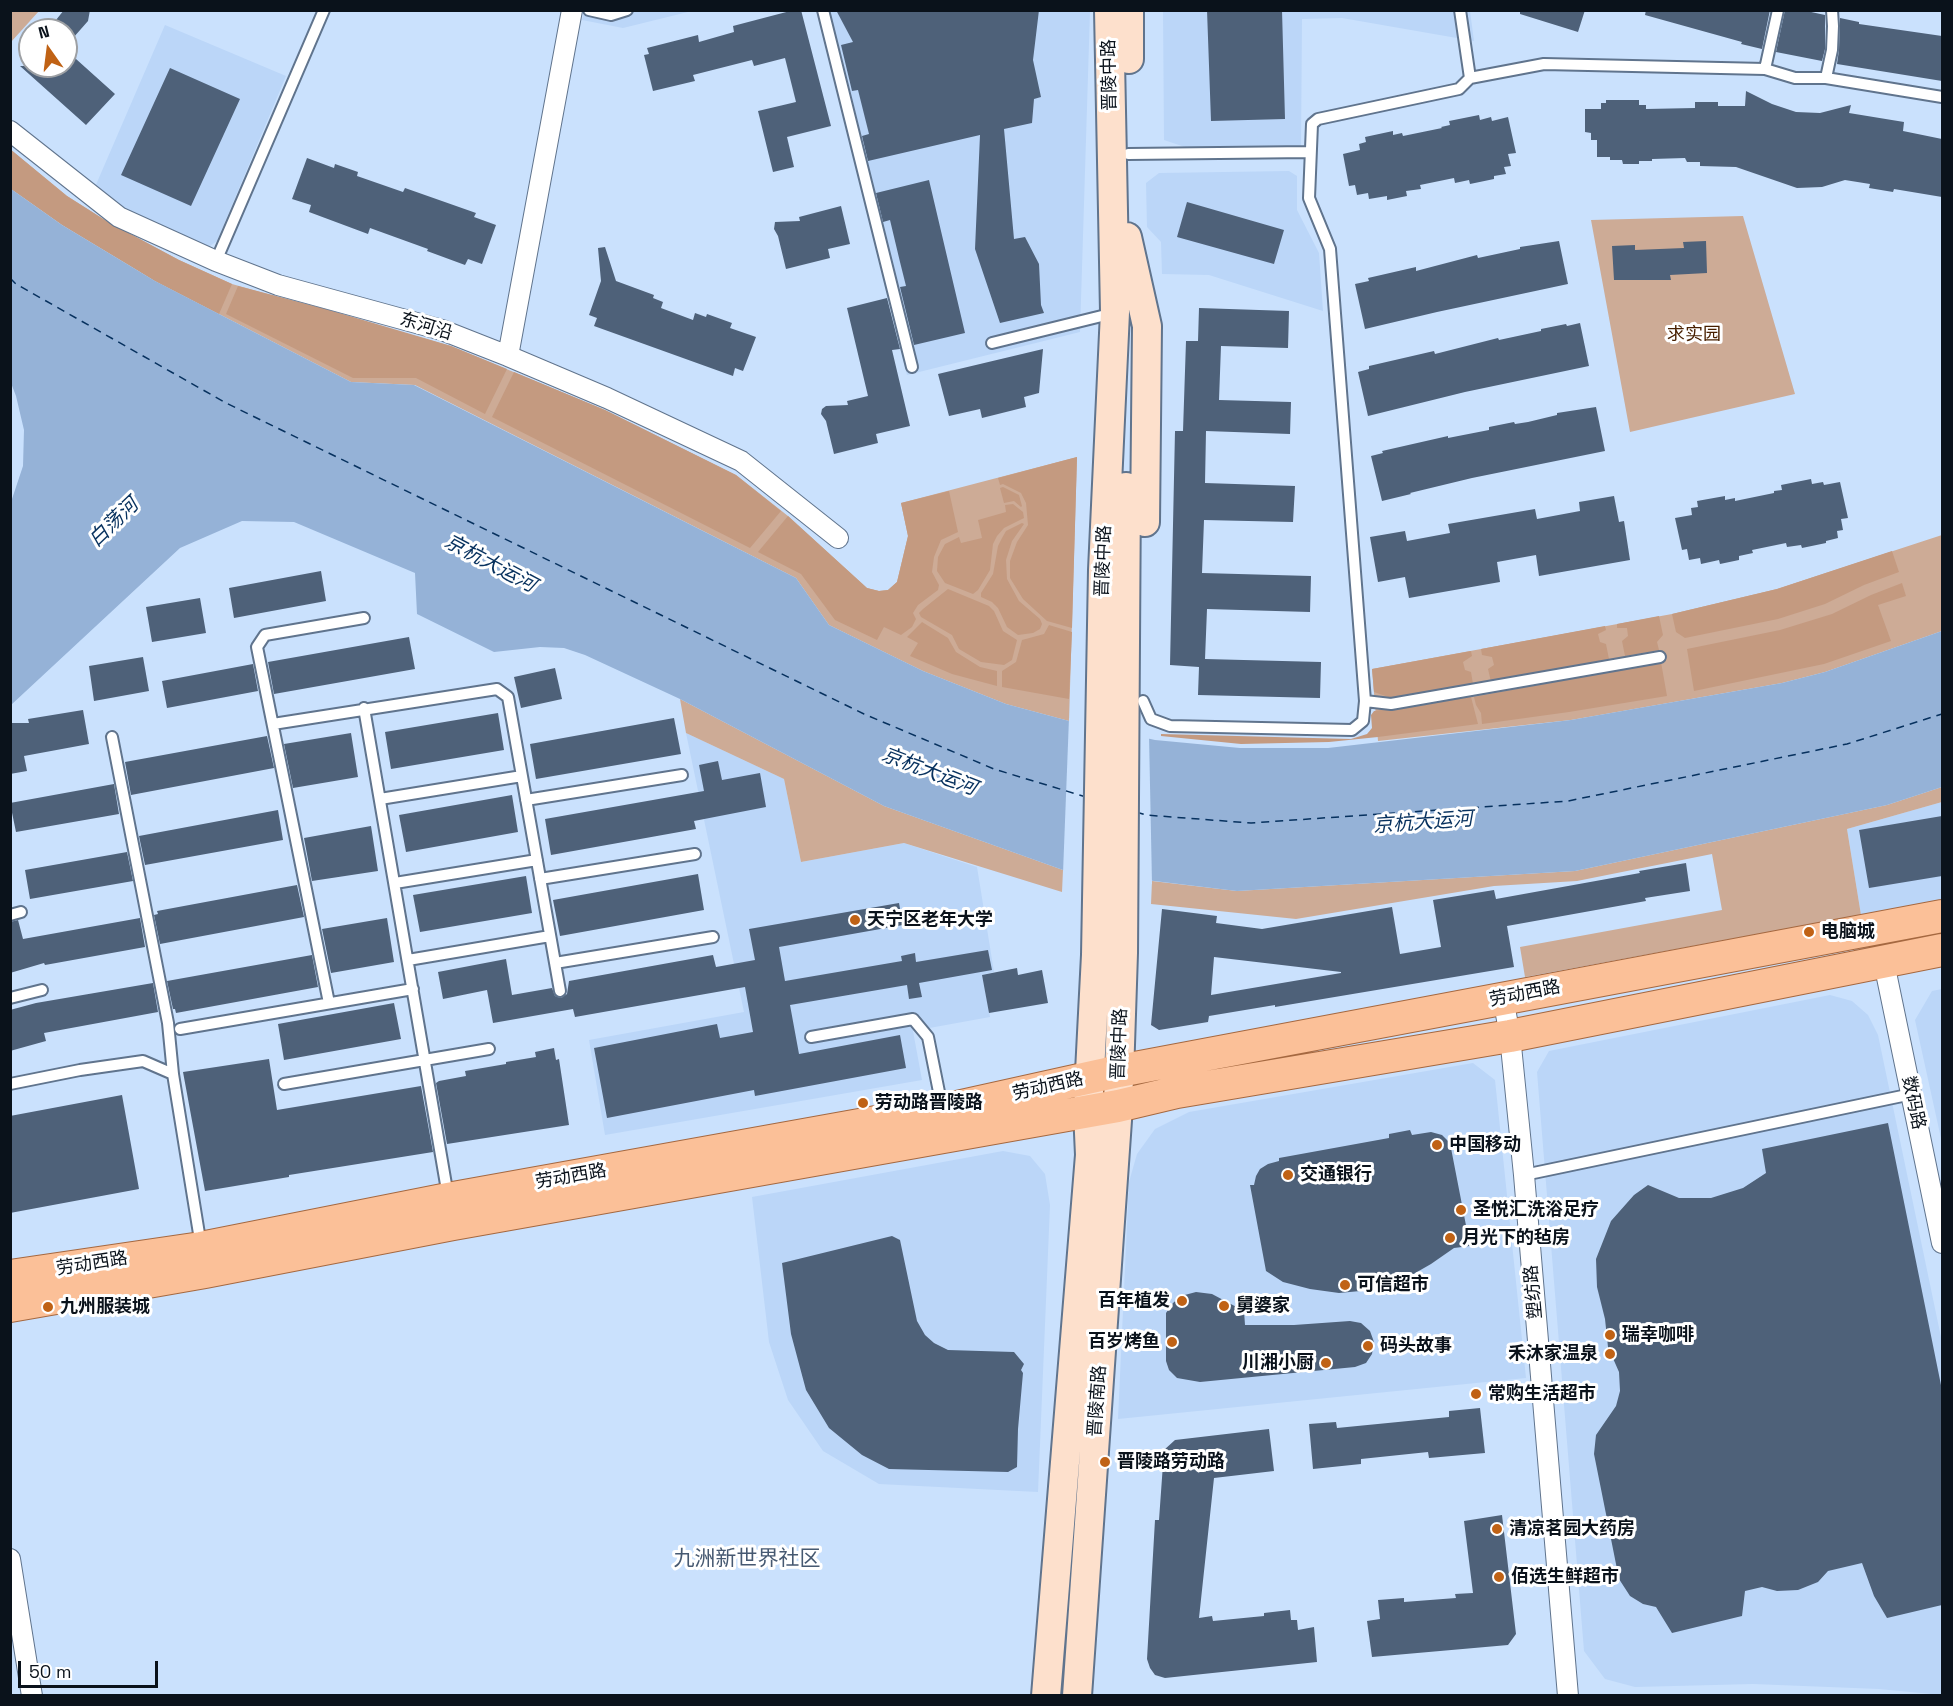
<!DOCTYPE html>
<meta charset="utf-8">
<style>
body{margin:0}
#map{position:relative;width:1953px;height:1706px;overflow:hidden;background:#cae1fd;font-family:"Space Grotesk",sans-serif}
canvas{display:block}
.frame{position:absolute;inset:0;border:12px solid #0a121b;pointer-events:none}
.north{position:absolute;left:18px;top:18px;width:60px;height:60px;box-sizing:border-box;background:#fff;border:2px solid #9da0a4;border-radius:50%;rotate:346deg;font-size:16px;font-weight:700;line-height:24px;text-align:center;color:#0a121b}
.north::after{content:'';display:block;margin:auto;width:21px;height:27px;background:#c06215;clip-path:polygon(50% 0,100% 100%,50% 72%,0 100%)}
.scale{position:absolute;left:18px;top:1661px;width:140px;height:27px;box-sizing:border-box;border:3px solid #0a121b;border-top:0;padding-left:8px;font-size:18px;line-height:21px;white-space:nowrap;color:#0a121b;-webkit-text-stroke:4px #fff;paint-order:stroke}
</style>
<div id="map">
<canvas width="1953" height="1706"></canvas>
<div class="frame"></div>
<div class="north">N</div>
<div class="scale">50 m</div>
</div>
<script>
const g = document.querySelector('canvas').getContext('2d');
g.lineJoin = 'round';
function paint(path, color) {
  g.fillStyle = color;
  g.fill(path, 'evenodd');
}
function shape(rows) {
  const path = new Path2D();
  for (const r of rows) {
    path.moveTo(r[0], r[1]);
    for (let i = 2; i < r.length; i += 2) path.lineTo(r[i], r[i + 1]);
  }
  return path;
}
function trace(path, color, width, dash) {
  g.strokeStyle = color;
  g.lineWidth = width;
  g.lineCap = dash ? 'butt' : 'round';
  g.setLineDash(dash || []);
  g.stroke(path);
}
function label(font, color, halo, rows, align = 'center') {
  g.font = font + ' "Space Grotesk","Noto Sans SC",sans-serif';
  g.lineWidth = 6;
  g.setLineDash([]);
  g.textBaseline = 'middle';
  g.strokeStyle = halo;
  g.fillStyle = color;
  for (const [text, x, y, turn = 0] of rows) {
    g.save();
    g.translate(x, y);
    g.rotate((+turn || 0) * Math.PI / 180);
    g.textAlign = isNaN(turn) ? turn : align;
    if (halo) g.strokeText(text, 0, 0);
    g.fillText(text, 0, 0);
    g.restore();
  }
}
paint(shape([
 [584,11,692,11,623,28,582,20],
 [817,11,1090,11,1080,332,907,375],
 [1163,11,1470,11,1474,41,1342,18,1302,19,1301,146,1191,149,1164,140],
 [165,25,286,76,217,241,207,248,127,213,95,187],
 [1289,171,1297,176,1297,210,1319,253,1323,311,1209,275,1162,274,1161,242,1147,227,1146,183,1159,173],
 [686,733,784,779,801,862,904,843,977,867,994,972,982,975,990,1017,913,1031,922,1080,605,1135,589,1040,744,1012],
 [1942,802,1942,901,1861,915,1847,829],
 [1942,989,1942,1143,1915,1020,1932,991],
 [1830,995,1852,1001,1868,1015,1878,1035,1942,1342,1942,1695,1879,1689,1753,1684,1635,1687,1605,1679,1584,1651,1537,1072,1549,1051],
 [1473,1063,1495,1080,1526,1378,1118,1419,1129,1182,1137,1154,1155,1129,1189,1112],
 [1003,1151,1030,1156,1045,1174,1050,1205,1038,1492,879,1484,823,1451,788,1400,769,1342,752,1197]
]), '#bbd6f8');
paint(shape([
 [11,10,39,11,11,42,10,11],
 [10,149,67,196,108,222,179,260,232,284,451,346,605,410,736,475,788,516,867,588,879,591,888,590,897,582,908,536,901,503,1077,457,1069,721,1006,704,923,671,829,625,796,578,415,385,351,382,155,281,11,189],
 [1743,216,1795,394,1630,432,1591,220],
 [1942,535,1942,631,1825,672,1782,683,1571,720,1378,741,1372,669,1672,614,1777,589],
 [680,699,884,806,1063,870,1062,892,904,843,801,862,784,779,686,733],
 [1942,787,1942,802,1847,829,1861,915,1525,977,1520,947,1722,910,1712,854,1577,881,1494,886,1296,919,1151,904,1152,881,1237,891,1575,871,1887,805]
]), '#cdab96');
paint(shape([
 [10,149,67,196,108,222,179,260,232,284,219,314,155,281,62,225,11,189],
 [238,286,326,309,451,346,507,369,485,414,416,378,353,378,226,314],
 [514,372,605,410,736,475,781,511,750,548,492,417],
 [1077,457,1072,628,1047,621,1023,599,1010,578,1010,561,1017,542,1028,525,1026,503,1021,493,1003,484,1000,485,998,478],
 [1003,487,1019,495,1022,506,1021,507,1014,501,1004,503,1000,488],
 [949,491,958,532,941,540,934,557,932,572,939,585,938,590,918,605,913,613,916,619,912,627,901,635,884,627,877,640,835,620,801,574,758,552,788,516,867,588,879,591,888,590,897,582,908,536,901,503],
 [1013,504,1023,512,1024,518,1004,528,997,536,993,544,990,570,978,590,973,594,945,583,937,571,938,557,945,544,959,537,961,543,982,538,978,520,1006,512,1005,505],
 [1022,523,1024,524,1012,541,1006,560,1007,579,1019,601,1040,619,1042,624,1040,629,1033,633,1018,635,1007,627,998,608,992,602,981,597,981,593,993,574,998,546,1002,538,1006,531],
 [1892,551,1899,572,1864,585,1825,604,1778,619,1685,638,1676,632,1672,614,1777,589],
 [1902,583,1906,596,1878,605,1891,641,1824,664,1694,691,1687,649,1780,630,1832,614,1871,595],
 [948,589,989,606,994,611,1003,631,1017,640,1012,660,1004,665,981,662,959,649,952,635,921,617,919,613,923,609],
 [1659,616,1663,635,1657,642,1659,650,1625,656,1622,641,1628,636,1627,628,1617,628,1617,624],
 [922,622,948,638,956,652,980,667,997,671,997,686,952,674,910,656,918,643,907,637],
 [1049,625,1072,632,1069,699,1002,687,1002,671,1016,662,1022,640,1044,634],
 [1605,626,1606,630,1598,634,1600,642,1606,644,1609,659,1491,682,1488,669,1494,665,1492,657,1482,655,1481,649],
 [1471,651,1472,656,1463,662,1465,670,1471,672,1473,684,1394,699,1374,692,1372,669],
 [1661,662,1667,696,1569,712,1482,724,1481,713,1476,705,1474,697],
 [1471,697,1478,724,1378,737,1329,742,1241,744,1161,736,1161,734,1351,739,1367,734,1372,728,1371,715,1374,711]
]), '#c49a80');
paint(shape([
 [11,189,62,225,155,281,219,314,351,382,414,385,796,578,829,625,923,671,1006,704,1069,721,1155,740,1240,748,1328,748,1571,720,1782,683,1825,672,1942,631,1942,787,1887,805,1575,871,1237,891,1063,870,884,806,680,699,585,655,564,648,540,647,494,652,417,614,415,573,294,522,242,521,180,548,11,705,10,505,23,466,24,430,16,396,11,383]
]), '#95b2d7');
paint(shape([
 [1069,718,1149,735,1152,884,1063,873]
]), '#cae1fd');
trace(shape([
 [10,278,16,284,226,403,864,714,994,769,1086,797],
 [1136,812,1146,815,1251,823,1568,801,1847,744,1942,714]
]), '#07315e', 1.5, [8, 6]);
paint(shape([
 [64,10,90,10,88,21,66,46,66,30,48,30],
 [794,10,801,10,831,126,787,137,794,167,773,172,758,111,796,102,785,58,754,66,752,60,693,75,695,81,653,91,644,55,649,54,647,48,698,35,699,42,734,32,733,26],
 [836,10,1039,10,1033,60,1041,97,1034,99,1032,123,1004,129,1014,239,1025,237,1039,264,1041,305,1044,313,1000,323,975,249,980,135,868,161,862,136,869,134,858,90,852,91,841,45,853,42],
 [1207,10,1282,10,1285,119,1211,121],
 [1520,10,1585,10,1578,32,1520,14],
 [1646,10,1770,10,1762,49,1741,44,1742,42,1645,15],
 [1785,10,1802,10,1825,15,1825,49,1822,61,1776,52],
 [1840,18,1859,22,1859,24,1942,36,1942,81,1837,64,1839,50],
 [66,50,115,94,86,125,20,66,66,66],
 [170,68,240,99,191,206,121,175],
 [1746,91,1772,104,1796,112,1820,113,1851,105,1849,113,1904,122,1903,131,1942,139,1942,197,1894,189,1893,192,1869,188,1870,184,1845,180,1822,187,1797,188,1736,167,1700,166,1700,162,1687,162,1685,158,1652,159,1652,161,1639,161,1639,164,1623,164,1622,160,1610,160,1610,157,1597,157,1597,140,1591,140,1591,133,1585,132,1585,109,1601,109,1601,103,1606,103,1606,100,1639,100,1639,105,1646,105,1646,109,1695,108,1695,102,1718,102,1718,106,1745,106],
 [1479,115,1480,120,1491,117,1492,121,1508,117,1516,153,1508,154,1511,166,1504,167,1506,174,1494,176,1494,179,1470,184,1469,180,1455,183,1454,178,1420,185,1421,189,1406,191,1407,196,1387,200,1387,196,1369,199,1368,193,1357,195,1355,185,1349,186,1343,154,1360,150,1359,144,1366,142,1365,137,1393,131,1393,135,1402,133,1403,136,1442,128,1441,127,1450,125,1449,121],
 [307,158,334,168,335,164,358,172,357,176,403,192,405,188,476,213,474,217,496,225,482,264,468,259,465,265,427,251,428,249,370,228,368,234,309,212,311,205,292,199],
 [929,180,965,333,914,345,900,287,906,286,900,262,890,220,883,222,876,193],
 [1187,202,1284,230,1274,264,1177,237],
 [841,206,850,244,828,249,830,258,786,269,778,236,774,229,775,222,800,221,799,217],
 [1559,241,1568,284,1437,312,1365,329,1355,284,1369,281,1368,278,1416,267,1416,271,1477,255,1478,258,1520,249,1520,247],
 [1706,241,1707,273,1670,275,1671,280,1614,280,1612,246,1635,245,1635,250,1684,248,1683,242],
 [605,247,616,281,654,295,653,298,663,302,661,308,693,320,695,313,706,317,707,314,732,323,730,328,756,337,743,371,735,368,733,376,594,326,597,318,589,315,601,281,598,248],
 [887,298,900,349,892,350,910,426,876,434,878,443,834,454,826,421,821,414,822,409,826,406,848,405,847,401,868,396,847,308],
 [1199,308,1289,311,1288,348,1221,346,1219,400,1291,402,1290,434,1206,431,1205,483,1295,486,1293,522,1204,520,1202,573,1311,576,1310,612,1207,609,1205,659,1321,662,1320,698,1198,695,1199,667,1170,665,1175,431,1183,431,1186,341,1198,341],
 [1580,323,1589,366,1465,392,1368,416,1358,372,1369,369,1369,366,1434,351,1435,354,1498,338,1499,340,1541,331,1541,329,1566,324,1567,326],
 [1043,349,1039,393,1024,397,1026,407,982,418,980,409,949,416,938,374],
 [1596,407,1605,451,1472,478,1410,493,1411,494,1382,501,1371,456,1383,453,1382,451,1448,436,1448,438,1489,430,1489,427,1514,422,1515,424,1528,422,1557,415,1557,413],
 [1811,479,1812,484,1823,482,1824,485,1840,482,1848,518,1841,519,1843,530,1837,531,1838,538,1826,541,1826,543,1802,548,1801,545,1787,547,1786,543,1752,550,1753,553,1739,556,1739,560,1720,564,1719,560,1701,564,1700,558,1689,560,1687,549,1682,550,1675,518,1692,515,1691,508,1698,507,1697,501,1725,496,1725,500,1735,498,1735,501,1774,493,1774,491,1782,490,1781,485],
 [1614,496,1619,522,1624,521,1630,560,1539,576,1536,555,1497,562,1500,582,1409,598,1405,577,1378,582,1370,537,1405,531,1407,541,1450,533,1448,524,1535,509,1537,519,1580,511,1579,502],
 [321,571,326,601,234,618,229,588],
 [200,598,206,633,152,642,146,607],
 [409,637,415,669,274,694,268,662],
 [143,657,149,691,94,701,89,666],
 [253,664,258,691,167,708,162,681],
 [555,668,562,699,521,708,514,677],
 [83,710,89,744,24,756,27,771,10,774,10,723,29,723,28,719],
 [498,713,504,750,391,769,385,732],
 [674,718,681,754,536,779,530,744],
 [351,733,358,777,293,788,284,744],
 [267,736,274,768,131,795,125,762],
 [718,761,722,780,760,773,766,807,694,821,696,829,551,855,545,819,704,791,699,765],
 [114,784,119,814,16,832,10,803],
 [512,795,518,832,406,852,399,815],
 [278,810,283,840,145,865,139,836],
 [1942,816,1942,876,1869,888,1859,830],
 [371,826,378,871,312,881,304,838],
 [127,852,133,881,30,899,25,870],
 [1686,863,1690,891,1645,898,1646,901,1507,926,1514,967,1275,1007,1275,1005,1209,1016,1208,1022,1159,1030,1151,1025,1162,909,1217,916,1216,923,1262,929,1392,907,1400,954,1441,947,1433,900,1494,890,1496,899,1640,873,1639,871],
 [1214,957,1341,972,1341,973,1211,995],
 [698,874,704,910,560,936,553,900],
 [526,876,532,913,420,932,413,895],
 [297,885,304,917,160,944,154,915,158,914,157,911],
 [899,903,903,925,779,947,785,981,902,961,901,956,915,953,916,962,988,950,992,970,919,983,922,997,909,999,907,985,790,1005,799,1054,900,1035,906,1068,755,1096,754,1090,607,1118,594,1048,717,1024,720,1038,753,1032,745,987,575,1017,573,1009,493,1023,487,990,443,999,438,972,506,959,512,995,552,988,555,996,561,998,567,994,569,981,713,955,716,967,755,960,749,929],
 [140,918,145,947,45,965,44,963,10,973,10,922,18,920,23,939],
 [387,918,394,962,331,973,322,929],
 [312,955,318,987,176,1013,175,1009,173,1009,167,981],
 [1017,968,1018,975,1042,970,1048,1003,989,1013,982,975],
 [153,983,158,1012,44,1033,46,1041,10,1051,10,1010,36,1003],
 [394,1003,401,1039,284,1060,278,1024],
 [554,1048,556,1060,559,1059,569,1125,447,1144,436,1083,439,1081,466,1076,465,1071,506,1064,506,1062,536,1057,535,1052],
 [269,1059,277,1110,421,1086,433,1152,289,1175,289,1177,205,1191,183,1072],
 [122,1095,139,1189,10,1213,10,1116],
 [1888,1123,1942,1390,1942,1605,1887,1618,1874,1596,1862,1563,1828,1571,1818,1582,1798,1590,1777,1591,1762,1587,1745,1591,1742,1616,1672,1633,1656,1607,1643,1604,1630,1596,1619,1579,1594,1454,1596,1435,1616,1406,1620,1391,1619,1372,1608,1347,1605,1319,1597,1287,1596,1259,1611,1221,1634,1195,1648,1185,1679,1198,1711,1198,1743,1188,1766,1173,1762,1149],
 [1410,1130,1412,1135,1431,1132,1442,1135,1450,1143,1470,1246,1454,1248,1431,1264,1403,1280,1371,1290,1339,1293,1310,1289,1283,1282,1266,1271,1250,1185,1254,1185,1256,1176,1260,1169,1268,1164,1279,1161,1279,1158,1389,1138,1389,1134],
 [892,1236,900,1240,917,1321,925,1335,934,1343,948,1350,1014,1352,1024,1364,1021,1370,1023,1373,1018,1429,1017,1467,1008,1472,889,1469,862,1455,829,1428,806,1390,791,1334,782,1263],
 [1196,1292,1212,1294,1244,1311,1245,1325,1294,1325,1350,1321,1361,1323,1370,1331,1374,1342,1372,1354,1366,1363,1355,1367,1200,1382,1177,1378,1169,1370,1166,1361,1166,1313,1173,1303,1181,1296],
 [1480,1408,1485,1453,1429,1458,1428,1452,1361,1459,1361,1464,1313,1469,1309,1424,1336,1422,1337,1428,1449,1417,1449,1411],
 [1269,1429,1274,1471,1214,1478,1199,1618,1212,1616,1213,1621,1264,1616,1264,1613,1290,1610,1291,1620,1297,1620,1298,1630,1314,1627,1317,1662,1165,1678,1155,1675,1150,1668,1147,1659,1155,1520,1159,1520,1164,1450,1175,1440],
 [1502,1515,1516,1634,1508,1645,1372,1657,1367,1621,1380,1619,1378,1600,1404,1598,1404,1602,1456,1598,1455,1594,1473,1593,1464,1521]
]), '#4e6179');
const service = shape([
 [589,10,611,15,627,10],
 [823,10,912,367],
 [1765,69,1778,10],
 [1470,78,1544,64,1765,69,1795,78,1826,78,1942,97],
 [1826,78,1832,50,1833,26,1832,10],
 [1128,154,1310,152],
 [216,261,324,10],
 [992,343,1114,313],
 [1143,701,1151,719,1170,726,1352,730,1363,721,1365,701,1330,249,1309,198,1312,124,1318,119,1459,89,1470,78,1460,10],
 [1365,701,1391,704,1660,657],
 [364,708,448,1196],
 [273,724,497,689,508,697,560,991],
 [112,737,168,1023,173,1074],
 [380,799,522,776],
 [526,800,682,775],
 [540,879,695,854],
 [395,883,537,860],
 [10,915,21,912],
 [408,960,550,936],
 [555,963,713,937],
 [10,998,42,990],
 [329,1003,257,647,265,635,364,618],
 [180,1029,413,989],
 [811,1037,913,1019,928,1037,942,1107],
 [10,1084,80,1070,143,1061,173,1074,201,1246],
 [284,1084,489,1049],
 [1524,1175,1912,1094]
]);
const minor = shape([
 [10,131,119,217,216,261,278,285,442,330,508,356,607,398,741,461,838,538],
 [508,356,572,10],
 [1884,963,1942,1243],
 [1503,998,1510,1036,1524,1175,1568,1696],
 [10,1559,32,1696]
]);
const secondary = shape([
 [1129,59,1129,10],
 [1127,237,1147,326,1145,522],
 [1046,1696,1090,1155,1088,1111,1096,955,1103,570,1115,312,1109,10],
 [1077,1696,1118,1106,1123,953,1126,487]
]);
const primary = shape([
 [10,1276,201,1248,448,1199,943,1110,1119,1071,1942,916],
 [10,1306,205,1272,453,1224,1118,1106,1177,1092,1510,1036,1942,950]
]);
trace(service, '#60748d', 14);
trace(minor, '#60748d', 22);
trace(secondary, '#60748d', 32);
trace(primary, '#a56840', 34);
trace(service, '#fff', 10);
trace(minor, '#fff', 20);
trace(secondary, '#fde0cc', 28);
trace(primary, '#fbc098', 32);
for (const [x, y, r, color] of [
 [855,920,6,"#c06215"],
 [1809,932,6,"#c06215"],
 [863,1103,6,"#c06215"],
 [1437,1145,6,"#c06215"],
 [1288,1175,6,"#c06215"],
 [1461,1210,6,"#c06215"],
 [1450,1238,6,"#c06215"],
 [1345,1285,6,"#c06215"],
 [1182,1301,6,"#c06215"],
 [1224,1306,6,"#c06215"],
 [48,1307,6,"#c06215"],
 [1610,1335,6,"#c06215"],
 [1172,1342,6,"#c06215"],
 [1368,1346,6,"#c06215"],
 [1610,1354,6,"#c06215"],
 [1326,1363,6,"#c06215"],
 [1476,1394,6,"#c06215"],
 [1105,1462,6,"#c06215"],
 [1497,1529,6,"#c06215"],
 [1499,1577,6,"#c06215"]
]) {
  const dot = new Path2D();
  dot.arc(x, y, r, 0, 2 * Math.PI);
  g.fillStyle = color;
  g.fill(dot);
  trace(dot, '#fff', 2);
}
label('18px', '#0a121b', '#fff', [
 ["晋陵中路",1110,75,-91],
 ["东河沿",426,327,17],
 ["晋陵中路",1104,561,-88],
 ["劳动西路",1525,994,-11],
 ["晋陵中路",1120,1044,-88],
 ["劳动西路",1048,1087,-13],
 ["数码路",1913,1103,78],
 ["劳动西路",571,1177,-10],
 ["劳动西路",92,1264,-9],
 ["塑纺路",1534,1292,-95],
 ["晋陵南路",1098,1401,-86]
]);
label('18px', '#482001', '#fff', [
 ["求实园",1694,335]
]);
label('bold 18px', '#0a121b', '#fff', [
 ["天宁区老年大学",867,920],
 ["电脑城",1821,932],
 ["劳动路晋陵路",875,1103],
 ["中国移动",1449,1145],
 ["交通银行",1300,1175],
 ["圣悦汇洗浴足疗",1473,1210],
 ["月光下的毡房",1462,1238],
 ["可信超市",1357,1285],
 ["百年植发",1170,1301,"right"],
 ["舅婆家",1236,1306],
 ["九州服装城",60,1307],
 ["瑞幸咖啡",1622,1335],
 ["百岁烤鱼",1160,1342,"right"],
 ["码头故事",1380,1346],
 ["禾沐家温泉",1598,1354,"right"],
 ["川湘小厨",1314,1363,"right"],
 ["常购生活超市",1488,1394],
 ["晋陵路劳动路",1117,1462],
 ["清凉茗园大药房",1509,1529],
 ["佰选生鲜超市",1511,1577]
], 'left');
label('italic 20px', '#07315e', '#fff', [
 ["白荡河",114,523,-44],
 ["京杭大运河",490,564,28],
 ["京杭大运河",929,772,21],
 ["京杭大运河",1423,823,-4]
]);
label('21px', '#465971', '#fff', [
 ["九洲新世界社区",747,1559]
]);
</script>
